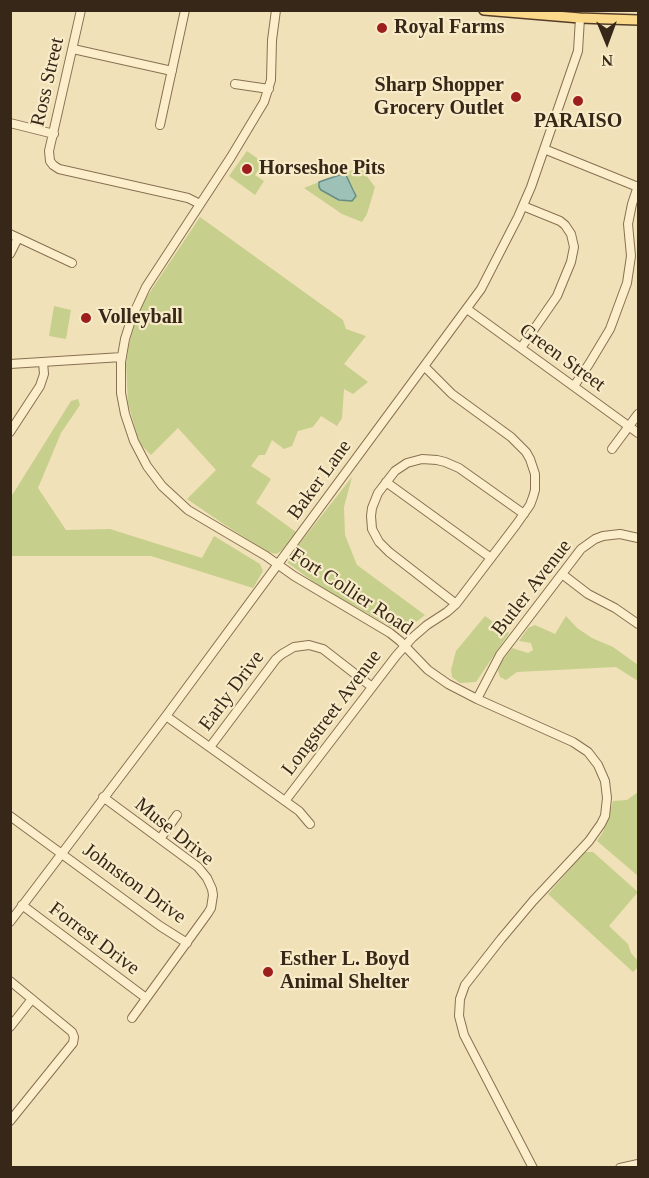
<!DOCTYPE html>
<style>
body{margin:0}
#map{position:relative;width:649px;height:1178px;overflow:hidden;background:#f1e1b8;font-family:Georgia,serif}
canvas{display:block}
.frame{position:absolute;inset:0;border:12px solid #362719;pointer-events:none}
.north{position:absolute;left:577px;top:12px;width:60px;height:60px;-webkit-text-stroke:4px #f8ebc8;paint-order:stroke;rotate:179deg;font-size:16px;font-weight:700;line-height:24px;text-align:center;color:#362719}
.north::after{content:'';display:block;margin:auto;width:21px;height:27px;background:#362719;clip-path:polygon(50% 0,100% 100%,50% 72%,0 100%)}
</style>
<div id="map">
<canvas width="649" height="1178"></canvas>
<div class="frame"></div>
<div class="north">N</div>
</div>
<script>
const g = document.querySelector('canvas').getContext('2d');
g.lineJoin = 'round';
function paint(path, color) {
  g.fillStyle = color;
  g.fill(path, 'evenodd');
}
function shape(rows) {
  const path = new Path2D();
  for (const r of rows) {
    path.moveTo(r[0], r[1]);
    for (let i = 2; i < r.length; i += 2) path.lineTo(r[i], r[i + 1]);
  }
  return path;
}
function trace(path, color, width, dash) {
  g.strokeStyle = color;
  g.lineWidth = width;
  g.lineCap = dash ? 'butt' : 'round';
  g.setLineDash(dash || []);
  g.stroke(path);
}
function label(font, color, halo, rows, align = 'center') {
  g.font = font + ' Georgia,serif';
  g.lineWidth = 4.5;
  g.setLineDash([]);
  g.textBaseline = 'middle';
  g.strokeStyle = halo;
  g.fillStyle = color;
  for (const [text, x, y, turn = 0] of rows) {
    g.save();
    g.translate(x, y);
    g.rotate((+turn || 0) * Math.PI / 180);
    g.textAlign = isNaN(turn) ? turn : align;
    if (halo) g.strokeText(text, 0, 0);
    g.fillText(text, 0, 0);
    g.restore();
  }
}
paint(shape([
 [247,151,264,163,255,175,264,181,255,195,229,176],
 [360,167,375,187,367,214,362,222,342,214,304,188,319,182,319,187,321,190,339,200,355,191,345,173],
 [200,217,343,320,346,329,366,336,344,364,368,382,353,394,344,389,342,418,337,426,321,416,313,427,298,431,292,446,284,449,272,440,265,455,259,455,251,466,271,479,256,503,296,532,281,551,276,554,268,552,225,525,187,499,216,470,178,428,151,455,142,446,137,435,128,403,126,364,129,344,140,307],
 [54,306,71,310,66,339,49,336],
 [78,399,80,405,61,433,38,488,66,530,110,529,202,558,214,536,260,564,263,571,253,588,151,556,12,556,11,559,11,497,71,401],
 [352,477,344,507,345,535,357,565,425,615,402,633,319,586,288,563,289,557],
 [485,616,509,633,476,682,460,683,452,677,451,670,456,651],
 [566,616,577,628,592,638,613,647,638,665,638,681,616,667,517,672,506,680,500,677,498,671,500,664,512,648,528,653,533,650,531,643,519,641,528,628,535,625,555,634],
 [638,792,638,876,597,841,603,832,608,819,613,801,627,800],
 [585,852,593,852,638,892,609,926,628,944,631,953,638,961,638,967,633,972,548,894]
]), '#c7cf8c');
const water = shape([
 [345,173,356,196,352,201,339,200,321,190,319,187,319,182,345,173]
]);
paint(water, '#9ec1b7');
trace(water, '#658e85', 1.5);
const minor = shape([
 [81,10,49,151,50,161,53,165,59,169,188,198,200,204],
 [276,10,272,40,271,80,264,102,231,157,146,287,132,317,125,339,121,362,121,393,125,414,134,441,147,466,162,486,188,510,266,556,294,576,390,633,400,641,428,670,448,684,477,699,573,742,588,752,598,765,605,781,607,798,605,816,601,824,589,841,533,901,501,939,465,985,460,999,459,1016,464,1035,533,1168],
 [73,49,172,71],
 [235,84,269,89],
 [10,123,54,134],
 [160,125,185,10],
 [544,149,638,187],
 [10,234,72,263],
 [10,254,18,238],
 [467,309,638,433],
 [521,348,557,296,571,262,574,247,571,234,565,225,560,221,523,206],
 [10,364,122,357],
 [574,386,589,364,610,329,627,283,631,256,628,224,632,204,638,186],
 [10,432,40,386,44,374,43,362],
 [612,449,638,414],
 [386,482,491,558],
 [562,574,588,594,615,608,638,624],
 [456,604,389,552,379,542,372,529,371,516,372,508,378,493,395,471,407,463,422,459,437,460,445,462,459,468,524,514],
 [477,699,500,655,581,549,595,539,603,536,620,534,638,538],
 [166,716,299,811,310,824],
 [210,747,276,659,282,654,294,647,309,645,323,649,372,687],
 [103,797,198,867,207,878,212,889,213,895,211,908,208,913,132,1018],
 [285,801,396,656,412,638,427,625,447,612,456,604,516,525,530,505,533,497,535,490,535,474,530,459,526,452,511,437,452,394,425,367],
 [10,816,160,926,187,943],
 [160,839,177,815],
 [22,905,146,998],
 [10,922,166,716,481,289,518,217,531,187,578,51,580,18],
 [10,981,72,1032,74,1037,73,1043,10,1121],
 [10,1027,32,999],
 [620,1168,638,1164]
]);
const major = shape([
 [484,10,580,18,638,20]
]);
trace(minor, '#887052', 10);
trace(major, '#553d27', 12);
trace(minor, '#fceecb', 8);
trace(major, '#fad98a', 9);
for (const [x, y, r, color] of [
 [382,28,6,"#9c1e1d"],
 [516,97,6,"#9c1e1d"],
 [578,101,6,"#9c1e1d"],
 [247,169,6,"#9c1e1d"],
 [86,318,6,"#9c1e1d"],
 [268,972,6,"#9c1e1d"]
]) {
  const dot = new Path2D();
  dot.arc(x, y, r, 0, 2 * Math.PI);
  g.fillStyle = color;
  g.fill(dot);
  trace(dot, '#f8ebc8', 2);
}
label('bold 20px', '#362719', '#f8ebc8', [
 ["Royal Farms",394,28],
 ["Sharp Shopper",504,86,"right"],
 ["Grocery Outlet",504,109,"right"],
 ["PARAISO",578,122,"center"],
 ["Horseshoe Pits",259,169],
 ["Volleyball",98,318],
 ["Esther L. Boyd",280,960],
 ["Animal Shelter",280,983]
], 'left');
label('20px', '#362719', '#f8ebc8', [
 ["Ross Street",48,82,-77],
 ["Green Street",562,358,36],
 ["Baker Lane",320,480,-54],
 ["Butler Avenue",532,588,-52],
 ["Fort Collier Road",351,592,33],
 ["Early Drive",232,691,-53],
 ["Longstreet Avenue",332,713,-53],
 ["Muse Drive",174,832,39],
 ["Johnston Drive",134,884,36],
 ["Forrest Drive",94,939,37]
]);
</script>
